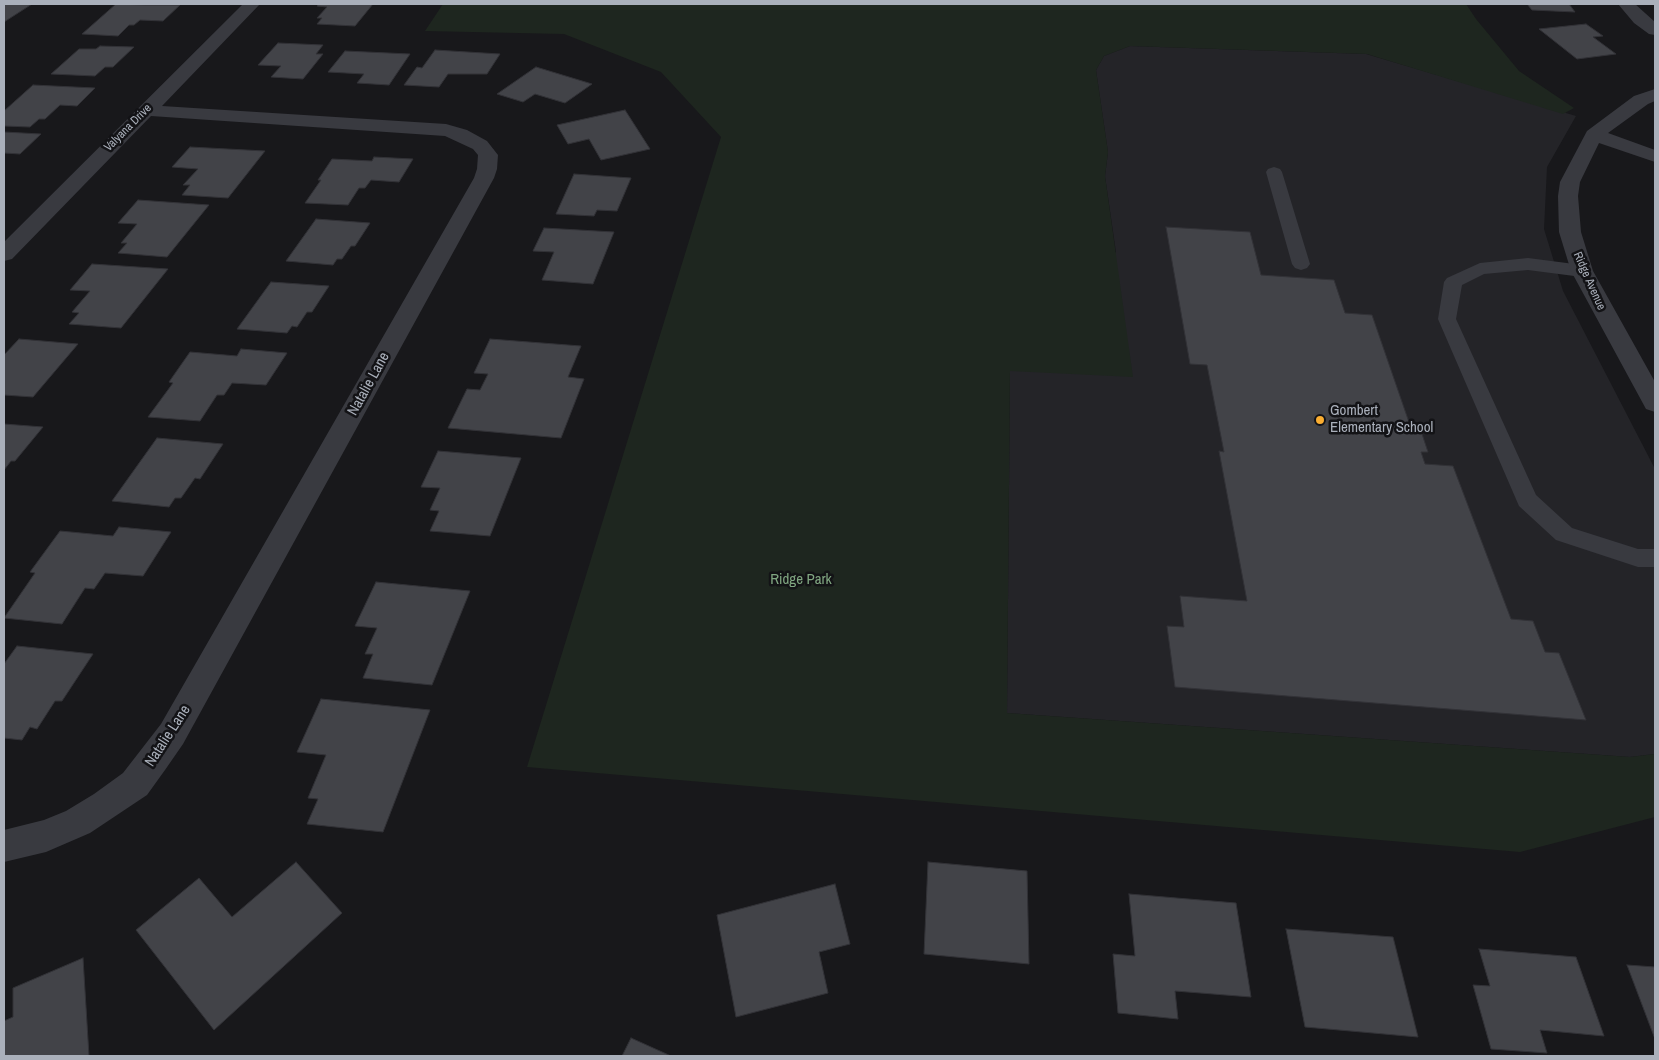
<!DOCTYPE html>
<style>
body{margin:0}
#map{position:relative;width:1659px;height:1060px;overflow:hidden;background:#18181b;font-family:"Archivo Narrow",sans-serif}
canvas{display:block}
.frame{position:absolute;inset:0;border:5px solid #aab0bb;pointer-events:none}
</style>
<div id="map">
<canvas width="1659" height="1060"></canvas>
<div class="frame"></div>
</div>
<script>
const g = document.querySelector('canvas').getContext('2d');
g.lineJoin = 'round';
function paint(path, color) {
  g.fillStyle = color;
  g.fill(path, 'evenodd');
}
function shape(rows) {
  const path = new Path2D();
  for (const r of rows) {
    path.moveTo(r[0], r[1]);
    for (let i = 2; i < r.length; i += 2) path.lineTo(r[i], r[i + 1]);
  }
  return path;
}
function trace(path, color, width, dash) {
  g.strokeStyle = color;
  g.lineWidth = width;
  g.lineCap = dash ? 'butt' : 'round';
  g.setLineDash(dash || []);
  g.stroke(path);
}
function label(font, color, halo, rows, align = 'center') {
  g.font = font + ' "Archivo Narrow",sans-serif';
  g.lineWidth = 5;
  g.setLineDash([]);
  g.textBaseline = 'middle';
  g.strokeStyle = halo;
  g.fillStyle = color;
  for (const [text, x, y, turn = 0] of rows) {
    g.save();
    g.translate(x, y);
    g.rotate((+turn || 0) * Math.PI / 180);
    g.textAlign = isNaN(turn) ? turn : align;
    if (halo) g.strokeText(text, 0, 0);
    g.fillText(text, 0, 0);
    g.restore();
  }
}
paint(shape([
 [1130,46,1366,54,1576,116,1547,167,1544,229,1563,291,1655,469,1655,754,1630,757,1007,713,1010,371,1029,371,1116,252,1105,176,1108,152,1096,70,1104,56]
]), '#242428');
paint(shape([
 [443,4,1466,4,1476,19,1519,71,1574,108,1563,114,1367,54,1130,46,1104,56,1096,70,1108,152,1105,176,1133,377,1010,371,1007,713,1630,757,1655,754,1655,817,1520,852,527,767,721,137,661,72,564,34,425,31]
]), '#1e261f');
const building = shape([
 [4,4,32,4,4,22,4,4],
 [116,4,146,5,180,5,163,21,140,20,134,25,129,25,118,36,82,34,116,4],
 [319,4,373,4,355,26,317,24,322,18,317,18,327,7,317,6,319,4],
 [1527,4,1569,4,1575,12,1532,10,1527,4],
 [1586,24,1603,36,1593,37,1616,54,1577,59,1539,29,1586,24],
 [278,43,323,45,316,54,323,54,303,79,271,77,281,66,258,65,278,43],
 [100,46,134,47,113,67,105,67,95,76,51,74,79,49,96,49,100,46],
 [435,50,500,54,487,74,448,74,439,87,404,85,417,67,422,68,435,50],
 [345,51,410,54,389,85,357,83,364,74,328,72,345,51],
 [536,67,592,84,565,103,535,94,523,102,497,94,536,67],
 [33,85,95,88,77,106,60,105,45,119,39,119,30,127,4,126,4,111,33,85],
 [625,110,650,149,601,160,589,139,568,144,557,125,625,110],
 [4,132,41,134,20,154,4,153,4,132],
 [190,147,265,151,228,198,182,195,190,185,183,185,198,169,172,167,190,147],
 [374,157,413,159,399,182,371,180,365,188,359,188,348,205,305,203,321,180,318,180,332,159,372,161,374,157],
 [574,174,631,178,617,211,597,210,594,216,556,214,574,174],
 [138,200,209,205,167,257,118,253,127,243,121,243,137,224,118,223,138,200],
 [316,219,370,223,355,246,351,246,342,259,337,259,333,265,286,261,316,219],
 [1166,227,1250,232,1261,275,1334,280,1345,313,1372,315,1411,428,1420,428,1428,452,1421,452,1425,464,1453,466,1511,619,1533,621,1545,652,1559,653,1586,720,1175,687,1167,626,1184,627,1180,596,1247,601,1219,451,1224,452,1207,365,1190,364,1166,227],
 [544,228,614,232,593,284,542,280,554,252,533,251,544,228],
 [92,264,168,269,121,328,69,324,79,313,72,312,90,291,70,290,92,264],
 [271,282,329,286,312,312,307,312,297,327,292,326,287,333,237,329,271,282],
 [19,339,78,344,33,397,4,395,4,355,19,339],
 [490,339,581,346,568,377,584,379,561,438,448,428,467,389,480,390,488,374,474,373,490,339],
 [241,349,287,353,266,385,232,383,224,395,217,395,200,421,148,417,173,383,169,382,190,352,237,356,241,349],
 [4,424,43,427,15,461,11,461,4,470,4,424],
 [157,438,223,444,200,479,195,478,181,498,175,498,169,507,112,501,157,438],
 [438,451,521,458,490,536,430,531,439,511,430,510,440,488,421,487,438,451],
 [119,527,171,532,143,576,105,573,94,589,85,588,62,624,4,618,35,573,30,572,60,531,113,536,119,527],
 [376,582,470,591,432,685,363,678,373,654,365,654,377,628,355,626,376,582],
 [17,646,93,654,62,701,55,701,37,729,30,727,22,740,4,738,4,664,17,646],
 [321,699,430,710,383,832,307,824,318,799,308,798,326,755,297,752,321,699],
 [296,862,342,913,214,1030,136,930,199,878,232,917,296,862],
 [928,862,1027,871,1029,964,924,954,928,862],
 [835,884,850,944,819,952,828,993,736,1017,717,915,835,884],
 [1129,894,1236,903,1251,997,1175,991,1178,1019,1118,1013,1113,954,1135,956,1129,894],
 [1286,929,1393,937,1418,1037,1305,1027,1286,929],
 [1479,949,1576,957,1604,1036,1540,1030,1547,1053,1491,1049,1473,985,1490,986,1479,949],
 [83,958,89,1056,4,1056,4,1021,13,1017,13,988,83,958],
 [1627,965,1655,967,1655,1039,1627,965],
 [631,1038,671,1056,622,1056,631,1038]
]);
paint(building, '#424348');
trace(building, '#323237', 1);
paint(shape([
 [1274,167,1280,169,1282,172,1310,264,1307,268,1301,270,1295,268,1292,264,1266,172,1268,169,1274,167],
 [1528,258,1582,265,1588,267,1591,271,1588,275,1582,277,1528,270,1484,274,1462,285,1456,319,1536,495,1572,528,1638,549,1655,549,1655,567,1638,567,1556,540,1519,506,1438,319,1444,282,1447,278,1480,263,1528,258]
]), '#393a40');
paint(shape([
 [243,4,260,4,162,106,446,124,467,130,487,141,498,155,497,169,494,178,183,744,165,770,147,795,90,833,46,852,4,862,4,830,44,820,66,811,94,794,123,773,161,724,474,178,477,169,478,155,473,149,445,136,151,116,12,259,4,261,4,242,243,4],
 [1618,4,1635,4,1655,22,1655,35,1649,34,1634,23,1618,4],
 [1655,89,1655,101,1648,104,1608,133,1655,150,1655,162,1599,143,1580,182,1578,196,1581,232,1593,271,1655,382,1655,412,1646,409,1571,271,1559,232,1558,196,1560,182,1587,131,1634,96,1655,89]
]), '#393a40');
for (const [x, y, r, color] of [
 [1320,420,5,"#faad31"]
]) {
  const dot = new Path2D();
  dot.arc(x, y, r, 0, 2 * Math.PI);
  g.fillStyle = color;
  g.fill(dot);
  trace(dot, '#131316', 2);
}
label('12px', '#aab0bb', '#131316', [
 ["Valyana Drive",128,128,-45],
 ["Ridge Avenue",1589,281,66]
]);
label('15px', '#aab0bb', '#131316', [
 ["Natalie Lane",369,384,-61],
 ["Natalie Lane",168,736,-57]
]);
label('15px', '#aab0bb', '#131316', [
 ["Gombert",1330,411],
 ["Elementary School",1330,428]
], 'left');
label('15px', '#80a681', '#131316', [
 ["Ridge Park",801,580]
]);
</script>
